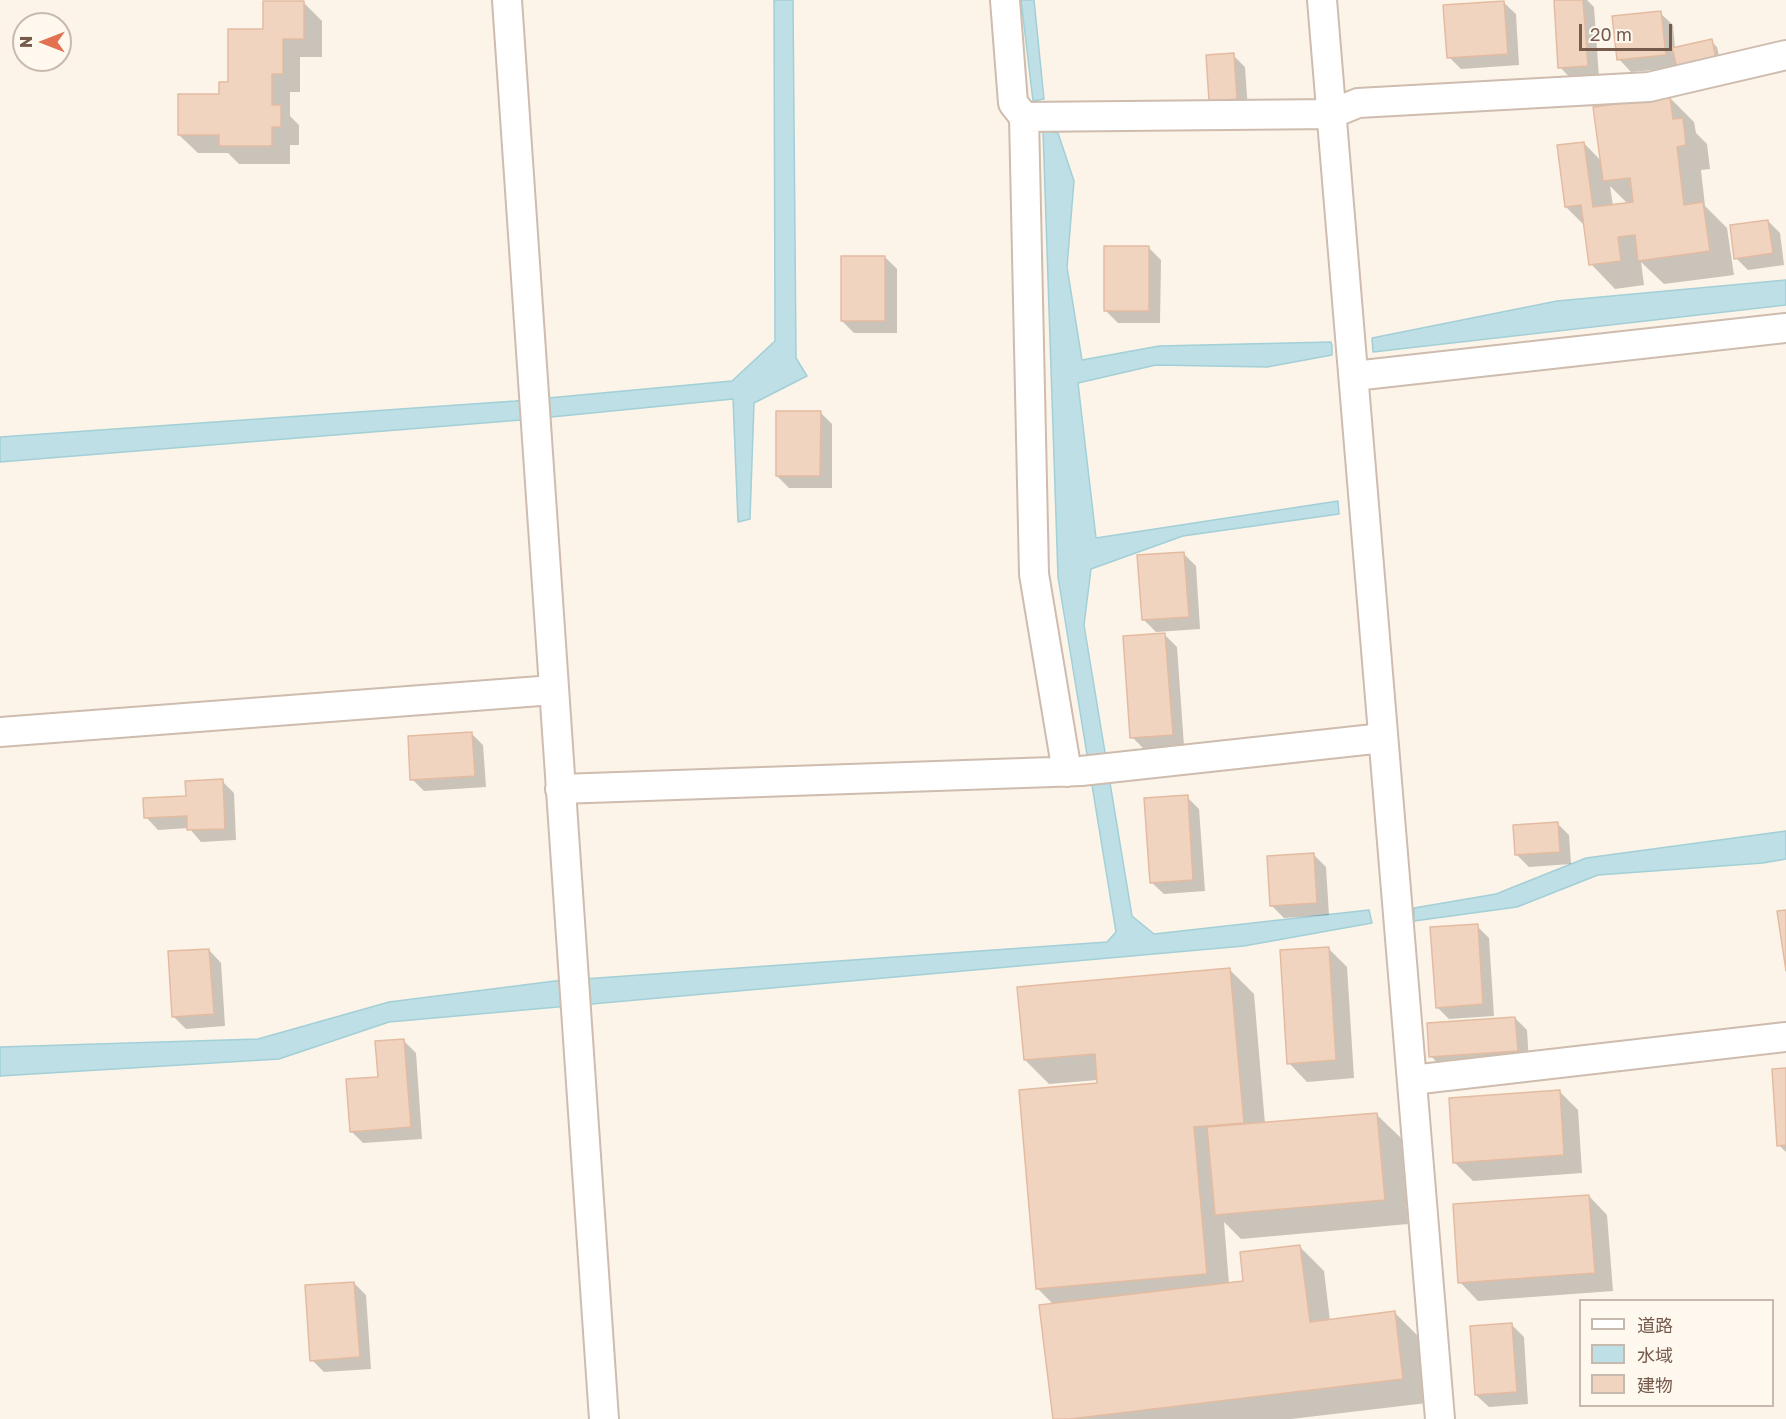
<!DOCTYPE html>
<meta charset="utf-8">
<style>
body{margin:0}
#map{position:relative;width:1786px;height:1419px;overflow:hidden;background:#fcf4e8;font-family:"Golos Text","Noto Sans JP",sans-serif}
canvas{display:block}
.legend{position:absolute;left:1579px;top:1299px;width:195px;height:108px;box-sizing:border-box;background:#fef8ef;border:2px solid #c8b9ae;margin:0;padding:8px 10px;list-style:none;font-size:18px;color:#765b4c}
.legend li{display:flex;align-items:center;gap:12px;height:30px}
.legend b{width:30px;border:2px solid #c8b9ae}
.north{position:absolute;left:12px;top:12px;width:60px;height:60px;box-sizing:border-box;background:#fef8ef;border:2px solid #c8b9ae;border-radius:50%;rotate:270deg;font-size:16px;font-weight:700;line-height:24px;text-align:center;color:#765b4c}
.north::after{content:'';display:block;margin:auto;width:21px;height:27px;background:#e27251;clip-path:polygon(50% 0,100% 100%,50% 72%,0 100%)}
.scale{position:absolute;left:1579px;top:24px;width:93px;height:27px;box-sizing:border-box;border:3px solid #765b4c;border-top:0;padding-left:8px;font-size:18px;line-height:21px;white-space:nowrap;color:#765b4c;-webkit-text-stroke:4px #fef8ef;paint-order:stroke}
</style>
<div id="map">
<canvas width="1786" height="1419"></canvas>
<ul class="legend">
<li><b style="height:8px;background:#fff"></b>道路</li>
<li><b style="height:16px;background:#bddfe5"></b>水域</li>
<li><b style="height:16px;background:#f1d4c0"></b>建物</li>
</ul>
<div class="north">N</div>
<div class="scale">20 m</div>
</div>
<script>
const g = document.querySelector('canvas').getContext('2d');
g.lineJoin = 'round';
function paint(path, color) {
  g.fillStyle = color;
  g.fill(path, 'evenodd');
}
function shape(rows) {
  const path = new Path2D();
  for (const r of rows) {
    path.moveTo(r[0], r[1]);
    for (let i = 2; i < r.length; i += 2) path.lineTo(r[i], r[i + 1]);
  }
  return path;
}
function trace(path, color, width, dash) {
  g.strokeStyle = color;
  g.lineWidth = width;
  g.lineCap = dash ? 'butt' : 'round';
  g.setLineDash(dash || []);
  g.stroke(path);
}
const water = shape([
 [774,0,793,0,796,358,807,376,754,403,750,519,738,522,733,399,521,420,0,462,0,437,515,401,732,381,775,341,774,0],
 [1021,0,1034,0,1044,99,1033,101,1021,0],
 [1043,130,1058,133,1074,181,1067,267,1082,360,1159,346,1331,342,1332,346,1332,355,1267,367,1156,365,1078,383,1096,538,1338,501,1339,514,1183,536,1091,569,1084,625,1132,916,1154,934,1369,910,1372,923,1244,946,389,1022,279,1059,0,1076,0,1047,258,1039,389,1002,555,981,1107,942,1116,932,1058,577,1043,130],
 [1786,280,1786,305,1373,352,1372,338,1557,301,1786,280],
 [1786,831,1786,859,1763,863,1598,875,1517,907,1414,921,1414,908,1496,894,1586,858,1786,831]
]);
paint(water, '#bddfe5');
trace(water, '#a3cfd7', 1.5);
paint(shape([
 [1555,0,1587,0,1594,7,1599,78,1572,80,1560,67],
 [1503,2,1516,14,1519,65,1461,69,1449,57],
 [304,3,322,21,322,57,300,57,300,92,290,92,290,116,299,125,299,145,290,145,290,164,239,164,228,153,198,153,179,135,220,96,264,30],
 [1660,13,1673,25,1675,49,1711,41,1717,47,1721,64,1631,72,1619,59],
 [1233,55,1245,67,1248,111,1222,112,1210,100],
 [1670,98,1694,122,1696,133,1707,144,1710,169,1701,170,1705,206,1727,228,1734,275,1664,284,1641,262,1644,285,1615,289,1591,264,1585,226,1566,207,1584,143,1602,162],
 [1610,186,1628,204,1613,206],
 [1768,221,1780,233,1784,265,1748,270,1736,258],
 [1149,248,1161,260,1160,323,1118,323,1106,311],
 [885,257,897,269,897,333,854,333,842,321],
 [820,412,832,424,832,488,789,488,777,476],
 [1183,553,1196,566,1200,629,1156,632,1144,620],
 [1165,635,1177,647,1184,746,1144,749,1132,737],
 [471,733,483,745,486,787,424,791,412,779],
 [222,781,234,793,236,840,201,842,189,828,158,830,146,817],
 [1187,797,1199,809,1205,891,1164,894,1151,882],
 [1557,823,1569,835,1571,864,1529,867,1517,855],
 [1314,855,1326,867,1329,915,1284,918,1272,906],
 [1477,926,1489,938,1494,1016,1449,1019,1437,1007],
 [1328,948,1347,967,1354,1078,1307,1082,1289,1063],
 [209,950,221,963,225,1026,186,1029,173,1016],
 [1230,970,1254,994,1265,1124,1376,1114,1401,1138,1408,1224,1241,1239,1224,1222,1229,1284,1245,1282,1300,1247,1324,1271,1330,1321,1395,1313,1419,1337,1427,1403,1291,1419,1054,1419,1054,1305,1038,1289,1099,1085,1098,1080,1049,1084,1025,1060],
 [1515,1018,1527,1030,1529,1063,1443,1069,1431,1056],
 [404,1041,416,1053,422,1139,363,1143,351,1131,379,1078],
 [1786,1069,1786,1152,1779,1145],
 [1560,1092,1578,1110,1582,1173,1473,1181,1454,1162],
 [1589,1196,1607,1215,1613,1291,1478,1301,1460,1282],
 [354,1283,366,1295,371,1369,324,1372,312,1360],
 [1512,1325,1524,1337,1528,1404,1489,1407,1476,1395]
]), '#0003');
const building = shape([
 [1554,0,1583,0,1588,66,1558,68,1554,0],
 [263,1,304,1,304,39,283,39,283,74,272,74,272,105,281,105,281,127,272,127,272,146,219,146,219,135,178,135,178,94,219,94,219,82,228,82,228,29,263,29,263,1],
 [1504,1,1508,54,1447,58,1443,5,1504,1],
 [1661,11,1666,55,1617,60,1612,16,1661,11],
 [1712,39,1716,59,1677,68,1672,48,1712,39],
 [1234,53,1237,99,1209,101,1206,55,1234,53],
 [1670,97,1673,119,1683,118,1686,145,1677,147,1684,205,1703,202,1710,251,1638,261,1635,235,1618,237,1621,261,1589,265,1581,205,1565,207,1557,145,1584,142,1593,207,1633,202,1630,178,1603,181,1593,107,1670,97],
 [1768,220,1773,253,1734,259,1730,225,1768,220],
 [1104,246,1149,246,1149,311,1104,311,1104,246],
 [841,256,885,256,885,321,841,321,841,256],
 [776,411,821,411,820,476,776,476,776,411],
 [1184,552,1189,617,1142,620,1137,555,1184,552],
 [1165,633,1173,735,1130,738,1123,636,1165,633],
 [472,732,475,776,410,780,408,736,472,732],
 [223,779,225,829,187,830,187,816,144,818,143,798,186,796,185,781,223,779],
 [1188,795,1193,880,1150,883,1144,798,1188,795],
 [1558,822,1560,852,1515,855,1513,825,1558,822],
 [1314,853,1317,903,1270,906,1267,856,1314,853],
 [1786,910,1786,971,1777,911,1786,910],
 [1478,924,1483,1004,1436,1008,1430,927,1478,924],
 [1329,947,1336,1060,1287,1064,1280,950,1329,947],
 [209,949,214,1014,172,1017,168,951,209,949],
 [1230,968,1244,1123,1194,1127,1207,1274,1036,1289,1019,1090,1097,1083,1095,1054,1024,1060,1017,987,1230,968],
 [1515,1017,1518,1051,1429,1057,1427,1023,1515,1017],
 [404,1039,411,1127,350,1132,346,1079,378,1077,375,1041,404,1039],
 [1786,1068,1786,1145,1777,1146,1772,1069,1786,1068],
 [1560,1090,1564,1155,1453,1163,1449,1098,1560,1090],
 [1377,1113,1385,1200,1215,1215,1207,1127,1377,1113],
 [1589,1195,1595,1273,1458,1283,1453,1204,1589,1195],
 [1300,1245,1310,1322,1395,1311,1403,1379,1070,1419,1053,1419,1039,1305,1243,1281,1240,1252,1300,1245],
 [354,1282,360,1357,310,1361,305,1285,354,1282],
 [1512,1323,1517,1392,1475,1395,1470,1326,1512,1323]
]);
paint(building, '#f1d4c0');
trace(building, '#e3bba1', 1.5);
const street = shape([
 [507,0,604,1419],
 [1005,0,1013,103,1024,117,1331,114,1358,103,1649,87,1786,55],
 [1322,0,1440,1419],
 [1024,117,1034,574,1067,772],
 [1354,376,1786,328],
 [0,732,553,690],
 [560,789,1081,771,1383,738],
 [1412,1080,1786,1037]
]);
trace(street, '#cebcae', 32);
trace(street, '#fff', 28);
</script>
